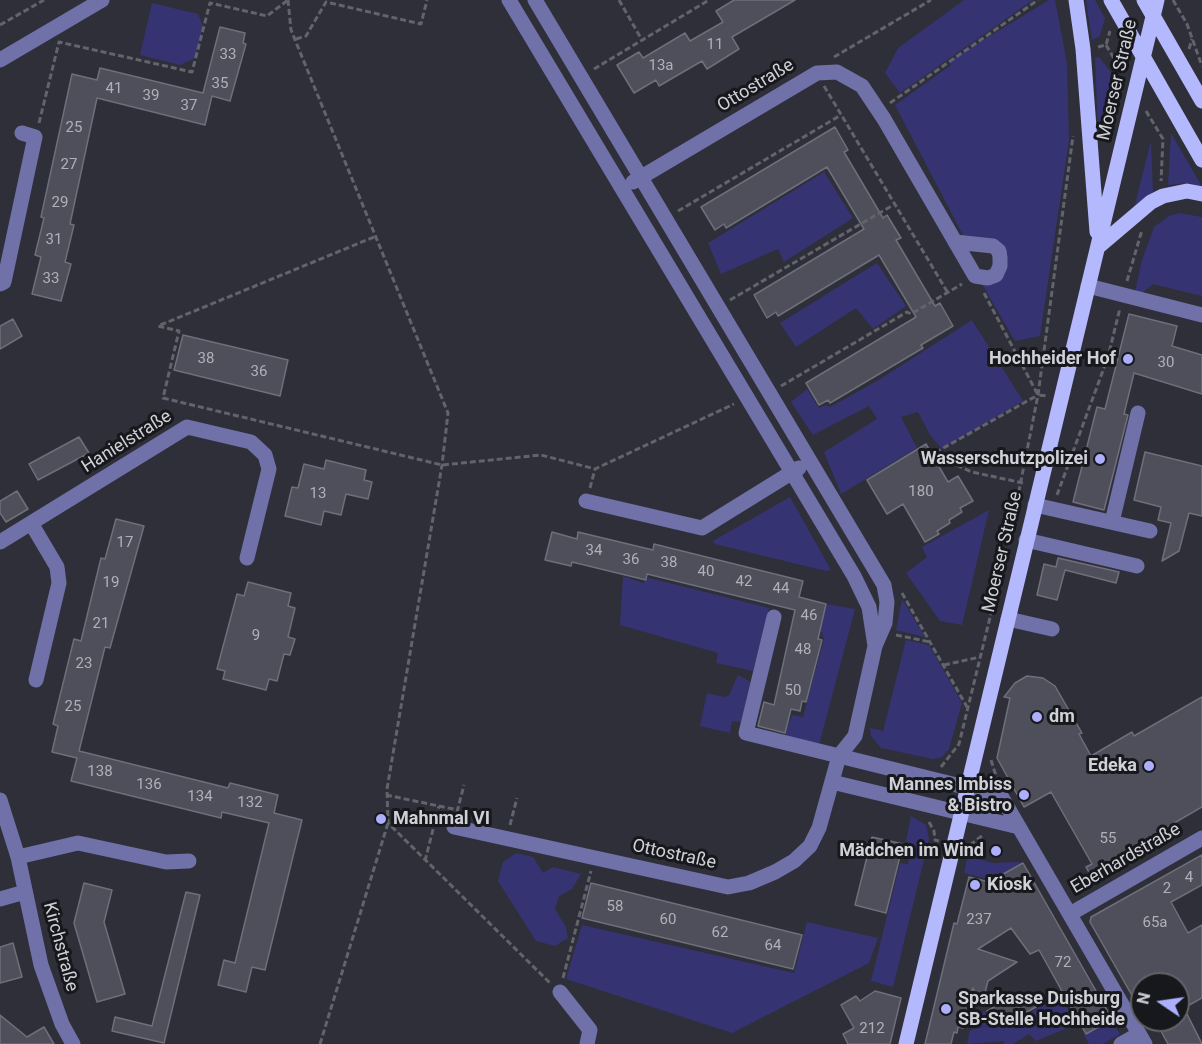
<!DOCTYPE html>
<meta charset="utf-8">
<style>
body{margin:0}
#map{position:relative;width:1202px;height:1044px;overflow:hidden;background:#2e2f39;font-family:Roboto,sans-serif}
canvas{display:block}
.north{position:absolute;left:1130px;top:972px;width:60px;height:60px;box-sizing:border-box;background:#17181c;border:2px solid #616267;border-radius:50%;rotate:283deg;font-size:16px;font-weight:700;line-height:24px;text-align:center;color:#d0d1d7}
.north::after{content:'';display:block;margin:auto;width:21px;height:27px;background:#acaffb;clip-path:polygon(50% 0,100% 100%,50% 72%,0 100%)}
</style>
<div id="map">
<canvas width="1202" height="1044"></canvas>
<div class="north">N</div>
</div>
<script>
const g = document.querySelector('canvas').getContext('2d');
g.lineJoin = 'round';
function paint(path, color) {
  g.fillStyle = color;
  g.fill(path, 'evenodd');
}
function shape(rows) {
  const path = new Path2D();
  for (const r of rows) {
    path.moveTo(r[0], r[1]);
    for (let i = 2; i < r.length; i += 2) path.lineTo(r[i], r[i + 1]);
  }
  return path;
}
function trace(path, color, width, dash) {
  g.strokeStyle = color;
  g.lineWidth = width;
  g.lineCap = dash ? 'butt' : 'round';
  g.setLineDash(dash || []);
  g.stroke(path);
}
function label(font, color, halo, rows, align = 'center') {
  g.font = font + ' Roboto,sans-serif';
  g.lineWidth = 6;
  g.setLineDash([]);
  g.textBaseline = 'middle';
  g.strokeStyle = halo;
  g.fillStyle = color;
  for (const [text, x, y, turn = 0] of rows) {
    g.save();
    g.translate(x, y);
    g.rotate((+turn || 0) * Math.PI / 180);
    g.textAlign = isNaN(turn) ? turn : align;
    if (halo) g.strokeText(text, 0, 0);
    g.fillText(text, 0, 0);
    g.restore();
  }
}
paint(shape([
 [964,0,1033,0,900,93,885,73,898,48],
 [1049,0,1055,0,1067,63,1069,140,1040,336,1015,341,982,284,1002,278,1008,254,995,242,964,237,895,105,951,65,949,61],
 [1086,0,1095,0,1105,18,1100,36,1092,40],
 [152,3,198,14,203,26,195,58,180,65,140,55],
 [1099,57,1113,75,1098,130,1095,58],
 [1171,133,1201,185,1200,186,1188,183,1168,185],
 [1151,141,1153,192,1135,205,1135,204],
 [824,172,853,218,784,262,778,249,721,274,708,243],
 [1179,213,1202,217,1202,296,1153,284,1141,294,1135,292,1142,260,1154,227,1169,216],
 [877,263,906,306,873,329,856,308,796,347,780,323],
 [972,320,1023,401,942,449,930,435,918,412,901,417,917,448,841,494,824,452,877,419,869,406,813,435,791,402,807,389,819,408,826,405,830,407,877,381],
 [790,497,831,570,826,571,715,544,713,541],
 [989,510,962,625,940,621,906,573,927,557,922,547],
 [623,576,643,583,649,578,769,608,753,671,716,663,718,653,620,625],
 [902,599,925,637,896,630],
 [826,604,855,609,819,745,789,739,785,734,792,715,803,717,824,639,820,629],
 [906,640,929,645,962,703,949,749,942,757,933,759,881,748,871,736,870,728,883,731],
 [738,675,751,682,741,722,732,721,730,733,700,726,707,693,724,697,729,695],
 [911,816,926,825,929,839,893,987,871,981,900,863,908,864,911,844,906,841],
 [516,853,533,857,543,873,553,867,581,874,572,889,559,896,555,909,566,927,568,938,555,946,536,941,498,881,503,862],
 [973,858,993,863,1020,862,1021,864,992,880,964,873,967,859],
 [807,922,878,938,869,963,732,1033,566,979,582,925,794,973],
 [1059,995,1077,1024,1036,1041,1029,1034,1013,1044,1003,1044,1005,1041,967,1044,970,1030,988,1026,967,1028,971,1011,981,1013,985,1011,994,1024,1004,1023,1023,1017],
 [1111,1020,1120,1034,1103,1044,1089,1044,1084,1035]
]), '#363372');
const building = shape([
 [734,0,795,0,732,37,739,49,707,69,702,61,659,86,656,80,634,93,617,65,639,52,643,58,685,33,690,41,723,22,716,11,734,0],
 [220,27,245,33,243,43,246,44,230,101,212,96,205,125,97,98,70,224,74,225,65,262,71,264,61,301,32,294,41,257,35,255,44,218,41,217,72,74,97,80,100,68,203,93,220,27],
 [835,127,848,150,844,152,883,218,887,215,901,238,896,240,935,306,940,303,953,326,921,345,923,348,830,403,828,400,819,405,806,383,916,317,879,255,778,316,776,312,767,318,754,295,864,229,827,167,726,228,724,224,715,230,701,207,835,127],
 [1129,314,1177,326,1172,346,1202,355,1202,394,1134,373,1124,414,1128,415,1104,510,1073,502,1097,407,1105,409,1129,314],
 [13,319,22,336,0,349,0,326,13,319],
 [183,335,288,360,280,396,174,370,183,335],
 [79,437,89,453,38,480,29,464,79,437],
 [926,444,948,482,958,476,973,501,960,508,962,512,949,520,950,523,937,531,939,534,925,542,903,504,887,514,867,480,926,444],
 [1145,452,1202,466,1202,516,1189,513,1179,551,1162,561,1171,523,1158,520,1161,507,1134,500,1145,452],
 [326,460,366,470,364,480,372,482,368,499,346,494,341,515,324,511,321,525,285,516,292,487,298,488,304,464,324,469,326,460],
 [17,491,28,509,6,522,0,513,0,501,17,491],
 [116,519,144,526,110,648,105,647,79,751,228,788,230,783,278,795,274,813,302,820,265,970,252,967,246,992,218,985,224,960,235,963,269,823,222,812,221,818,71,781,77,758,52,752,58,726,53,724,74,639,81,641,101,558,105,559,116,519],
 [552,532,577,539,578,532,653,550,654,544,803,581,799,597,826,604,818,639,822,640,806,702,802,701,800,711,791,709,785,733,758,726,764,702,774,705,795,610,647,574,646,580,572,562,571,566,545,560,552,532],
 [1058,558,1119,572,1116,583,1065,570,1057,600,1037,595,1044,564,1056,567,1058,558],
 [248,582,291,593,288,606,295,608,288,637,295,639,290,655,284,654,277,681,269,679,266,690,223,679,225,671,217,669,237,594,244,596,248,582],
 [1027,676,1043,678,1055,686,1082,733,1079,734,1091,756,1132,732,1134,736,1202,697,1202,807,1102,865,1106,872,1093,880,1086,867,1092,864,1051,792,1024,807,997,758,1010,698,1004,697,1015,683,1027,676],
 [872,837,903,844,886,913,855,905,872,837],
 [1202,855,1202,885,1171,902,1188,933,1202,925,1202,998,1184,1008,1202,1044,1168,1044,1155,1020,1178,1020,1178,984,1142,984,1142,1013,1090,922,1091,917,1202,855],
 [1023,863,1112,1019,1086,1034,1039,950,1030,954,1011,928,978,949,1017,962,988,981,982,1004,973,988,963,1028,958,1027,957,1033,954,1032,951,1044,925,1044,954,923,957,924,969,877,989,882,1023,863],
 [84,883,112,890,104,922,125,994,97,1002,74,923,84,883],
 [591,883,802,935,793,969,582,918,591,883],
 [186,892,200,895,164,1043,112,1031,115,1017,152,1026,186,892],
 [13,943,22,977,0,983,0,947,13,943],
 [875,991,901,998,890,1044,848,1044,843,1034,854,1028,841,1005,856,996,860,1001,875,991],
 [1029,994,1036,1007,1023,1014,1019,1008,994,1024,987,1011,1013,996,1016,1001,1029,994],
 [0,1015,27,1037,44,1027,54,1044,0,1044,0,1015]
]);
paint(building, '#4e4f5a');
trace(building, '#6e6f7a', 1.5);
trace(shape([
 [288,0,291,30,448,413,442,465,387,789,388,823,550,983],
 [619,0,642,40],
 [1173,0,1187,24,1202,66],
 [0,25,44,0],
 [296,39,306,36,326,2,421,24,427,0],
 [1106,45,1124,75],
 [1098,47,1106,45,1110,31],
 [1189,49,1192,39],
 [834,57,931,0],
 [594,69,709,0],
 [824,86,948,293],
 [890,103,1038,0],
 [1146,111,1163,139,1161,181],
 [39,123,59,42,192,72,210,3,267,16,288,0],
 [678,211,841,115],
 [374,237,158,326,179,331,163,398,442,465,541,455,595,469,734,404],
 [1127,281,1142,230],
 [984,293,1038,395,1048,396],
 [730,300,895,204],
 [781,386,907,312,911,314,962,284],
 [1023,483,972,472,947,461,938,451,1038,395],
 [590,488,595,469],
 [1057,495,1108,357,1120,308],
 [902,593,967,707],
 [896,635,930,642],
 [944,665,980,657],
 [991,760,997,779],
 [941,767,959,744,1010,536,1038,395,1073,136],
 [386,795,458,810],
 [457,812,464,785],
 [929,822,934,831,935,840,939,841],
 [510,825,517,798],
 [970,845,983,835],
 [425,861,439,806],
 [563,978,591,871],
 [320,1044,388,823]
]), '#62636b', 3, [6, 3]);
trace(shape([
 [509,0,854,576,869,607,875,646],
 [0,60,102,0],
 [633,182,817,73,837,72,862,86,884,119,975,276,988,278,996,275,1000,266,1000,257,999,251,993,246,955,242],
 [0,284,4,282,35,137,22,133],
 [1088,286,1202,315],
 [586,501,702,528,799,468],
 [1035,505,1150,531],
 [1112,522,1138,413],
 [31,523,57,567,59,583,36,680],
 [1026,540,1137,566],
 [0,542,187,427,251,442,265,455,269,469,247,558],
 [774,617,746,733,1001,796,1145,1044],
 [1008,619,1052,629],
 [832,782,1019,827],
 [0,800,18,857,41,965,62,1024,73,1044],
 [454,827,728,887,749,883,775,872,794,861,810,846,819,828,839,756,855,736,875,646,885,623,887,602,884,585,535,0],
 [18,857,78,843,166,862,189,861],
 [0,899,25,892],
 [1070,914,1202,838],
 [560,992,590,1030,587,1044],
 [1121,1044,1139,1034]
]), '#6f71a8', 15);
trace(shape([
 [1076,0,1083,49,1097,232],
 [1111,0,1202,160],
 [1144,0,1202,101],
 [1098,247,1151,202,1163,196,1187,191,1202,194],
 [906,1044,1157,0]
]), '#b4b8fc', 15);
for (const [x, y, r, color] of [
 [1128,359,6,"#acaffb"],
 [1100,459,6,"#acaffb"],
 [1037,717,6,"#acaffb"],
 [1149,766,6,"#acaffb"],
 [1024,795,6,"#acaffb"],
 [381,819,6,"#acaffb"],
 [996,851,6,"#acaffb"],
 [975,885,6,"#acaffb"],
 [946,1009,6,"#acaffb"]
]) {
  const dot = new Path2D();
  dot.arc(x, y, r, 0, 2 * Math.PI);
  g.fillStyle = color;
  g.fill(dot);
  trace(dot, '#17181c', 2);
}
label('15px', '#b0b0b8', null, [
 ["11",715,45],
 ["33",228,55],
 ["13a",661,66],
 ["35",220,84],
 ["41",114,89],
 ["39",151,96],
 ["37",189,106],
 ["25",74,128],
 ["27",69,165],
 ["29",60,203],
 ["31",54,240],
 ["33",51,279],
 ["38",206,359],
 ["30",1166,363],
 ["36",259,372],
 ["180",921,492],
 ["13",318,494],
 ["17",125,543],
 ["34",594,551],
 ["36",631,560],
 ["38",669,563],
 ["40",706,572],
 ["42",744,582],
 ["19",111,583],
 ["44",781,589],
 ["46",809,616],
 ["21",101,624],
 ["9",256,636],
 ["48",803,650],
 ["23",84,664],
 ["50",793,691],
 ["25",73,707],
 ["138",100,772],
 ["136",149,785],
 ["134",200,797],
 ["132",250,803],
 ["55",1108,839],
 ["4",1189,878],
 ["2",1167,889],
 ["58",615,907],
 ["60",668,920],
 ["237",979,920],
 ["65a",1155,923],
 ["62",720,933],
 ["64",773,946],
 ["72",1063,963],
 ["212",872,1029]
]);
label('18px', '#d0d1d7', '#17181c', [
 ["Moerser Straße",1118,80,-77],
 ["Ottostraße",756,86,-31],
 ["Hanielstraße",127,442,-32],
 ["Moerser Straße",1003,552,-77],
 ["Ottostraße",674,855,12],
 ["Eberhardstraße",1126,859,-30],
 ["Kirchstraße",60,947,75]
]);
label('bold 18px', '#d0d1d7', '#17181c', [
 ["Hochheider Hof",1116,359],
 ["Wasserschutzpolizei",1088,459],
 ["dm",1049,717,"left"],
 ["Edeka",1137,766],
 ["Mannes Imbiss",1012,785],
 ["& Bistro",1012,806],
 ["Mahnmal VI",393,819,"left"],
 ["Mädchen im Wind",984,851],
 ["Kiosk",987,885,"left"],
 ["Sparkasse Duisburg",958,999,"left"],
 ["SB-Stelle Hochheide",958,1020,"left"]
], 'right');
</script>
